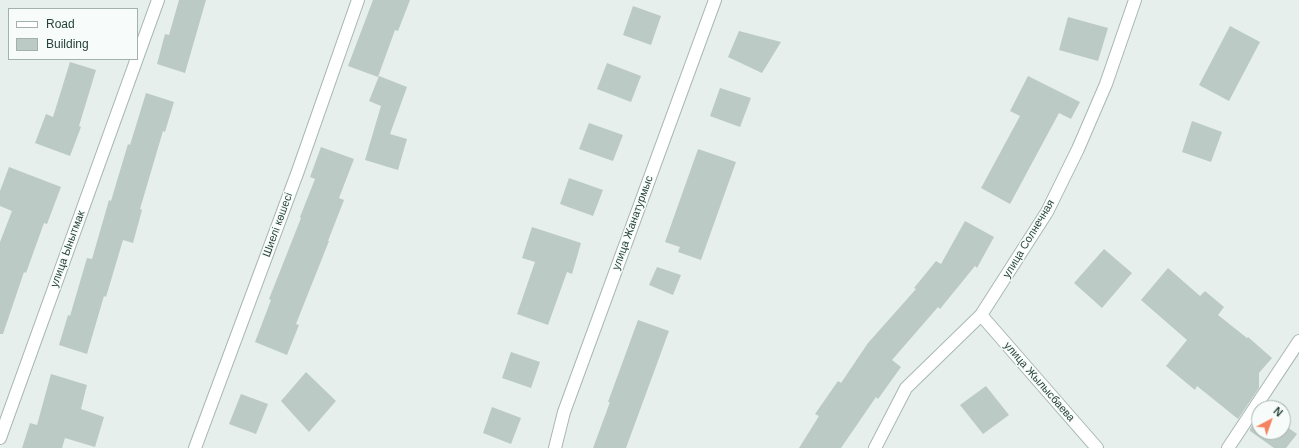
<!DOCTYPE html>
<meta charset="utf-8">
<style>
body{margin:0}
#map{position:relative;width:1299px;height:448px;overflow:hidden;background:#e6efeb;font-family:Helvetica,sans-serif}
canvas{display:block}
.legend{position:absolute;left:8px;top:8px;width:130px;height:52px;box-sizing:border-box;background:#f7fbf9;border:1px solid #a3b1ad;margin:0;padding:5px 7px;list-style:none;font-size:12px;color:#24423a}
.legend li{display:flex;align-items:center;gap:8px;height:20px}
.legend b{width:20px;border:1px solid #a3b1ad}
.north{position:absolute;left:1251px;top:400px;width:40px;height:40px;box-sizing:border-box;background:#f7fbf9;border:1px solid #a3b1ad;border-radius:50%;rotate:41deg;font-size:11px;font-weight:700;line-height:16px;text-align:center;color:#24423a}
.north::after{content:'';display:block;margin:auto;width:14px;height:18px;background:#f4845f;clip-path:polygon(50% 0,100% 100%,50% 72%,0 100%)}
</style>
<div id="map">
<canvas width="1299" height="448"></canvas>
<ul class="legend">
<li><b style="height:5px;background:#fff"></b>Road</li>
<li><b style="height:11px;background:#bbcac4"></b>Building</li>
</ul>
<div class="north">N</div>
</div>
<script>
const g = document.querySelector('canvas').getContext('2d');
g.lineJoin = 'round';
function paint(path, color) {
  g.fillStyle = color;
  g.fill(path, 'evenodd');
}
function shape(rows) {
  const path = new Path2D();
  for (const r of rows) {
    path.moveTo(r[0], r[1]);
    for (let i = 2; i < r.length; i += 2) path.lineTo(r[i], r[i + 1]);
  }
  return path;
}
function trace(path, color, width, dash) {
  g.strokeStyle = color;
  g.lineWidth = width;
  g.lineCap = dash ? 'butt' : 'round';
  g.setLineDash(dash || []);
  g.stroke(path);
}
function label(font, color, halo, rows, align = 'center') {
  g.font = font + ' Helvetica,sans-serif';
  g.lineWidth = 3;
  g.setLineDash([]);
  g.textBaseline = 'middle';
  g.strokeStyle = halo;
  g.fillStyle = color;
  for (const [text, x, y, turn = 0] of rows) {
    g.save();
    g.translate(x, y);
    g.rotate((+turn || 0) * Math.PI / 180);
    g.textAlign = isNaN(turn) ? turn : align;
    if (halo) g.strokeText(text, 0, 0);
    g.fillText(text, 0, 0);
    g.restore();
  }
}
paint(shape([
 [179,0,206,0,185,73,157,64,165,34,169,35],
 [373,0,410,0,398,31,395,30,378,77,348,66],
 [633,6,661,16,651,45,623,35],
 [1068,17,1108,28,1098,61,1059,50],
 [1230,26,1260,42,1229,101,1199,85],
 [739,31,781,42,762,73,728,57],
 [70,62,96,70,79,126,81,127,70,156,35,143,46,114,53,117],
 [607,63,641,76,631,102,597,89],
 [379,76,407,87,390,134,407,139,398,170,365,160,381,106,369,101],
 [1028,76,1080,102,1071,119,1059,113,1010,204,981,188,1020,116,1010,111],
 [720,88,751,98,740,127,710,116],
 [146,93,174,102,165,132,163,131,140,209,142,210,133,243,123,240,106,297,104,296,87,354,59,345,68,315,70,316,87,258,92,259,109,200,111,201,128,144,130,145],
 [1192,121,1222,132,1211,162,1182,152],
 [589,123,623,135,613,161,579,149],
 [321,147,354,159,339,198,344,200,328,241,329,241,296,324,299,325,287,355,255,342,271,300,269,299,301,218,300,217,315,179,310,177],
 [698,149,736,162,701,260,678,252,680,247,665,242],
 [9,167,61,187,47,224,44,223,26,273,24,272,3,334,0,334,0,242,12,211,0,206,0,191],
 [569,178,603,190,593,216,560,204],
 [965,221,994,237,977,268,975,266,940,309,938,307,892,360,901,367,878,399,876,397,841,448,799,448,819,416,815,414,838,381,841,383,868,343,916,289,914,288,936,261,941,264],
 [532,227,581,243,572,274,567,272,548,325,517,314,535,262,522,258],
 [1104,249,1132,273,1102,308,1074,283],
 [657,267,681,275,673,295,649,285],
 [1168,268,1200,296,1205,291,1224,307,1218,315,1247,338,1248,337,1272,358,1259,373,1259,388,1238,419,1197,386,1195,390,1166,366,1187,340,1141,300],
 [638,320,669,331,626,448,593,448,610,402,608,402],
 [511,352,540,362,531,388,502,378],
 [306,372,336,401,309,432,281,401],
 [51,374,87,385,81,409,104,417,95,447,65,438,62,448,22,448,30,423,37,425],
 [986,386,1009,415,983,434,960,405],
 [241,394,268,404,256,434,229,424],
 [492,407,521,418,511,444,483,433],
 [1259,415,1259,432,1283,432,1283,424,1297,434,1286,448,1274,448,1250,431,1250,429]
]), '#bbcac4');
const minor = shape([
 [981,315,1097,448],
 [0,438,158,0],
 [195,448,298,171,358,0],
 [555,448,564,412,715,0],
 [875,448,906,388,981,315,1047,212,1078,149,1106,84,1135,0],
 [1228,448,1299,341]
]);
trace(minor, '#a8b8b2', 14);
trace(minor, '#fff', 12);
label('11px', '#24423a', '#f7fbf9', [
 ["улица Жанатурмыс",633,223,-70],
 ["Шиелі көшесі",278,225,-70],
 ["улица Солнечная",1029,239,-59],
 ["улица Ынытмак",68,249,-70],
 ["улица Жылысбаева",1039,382,49]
]);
</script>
